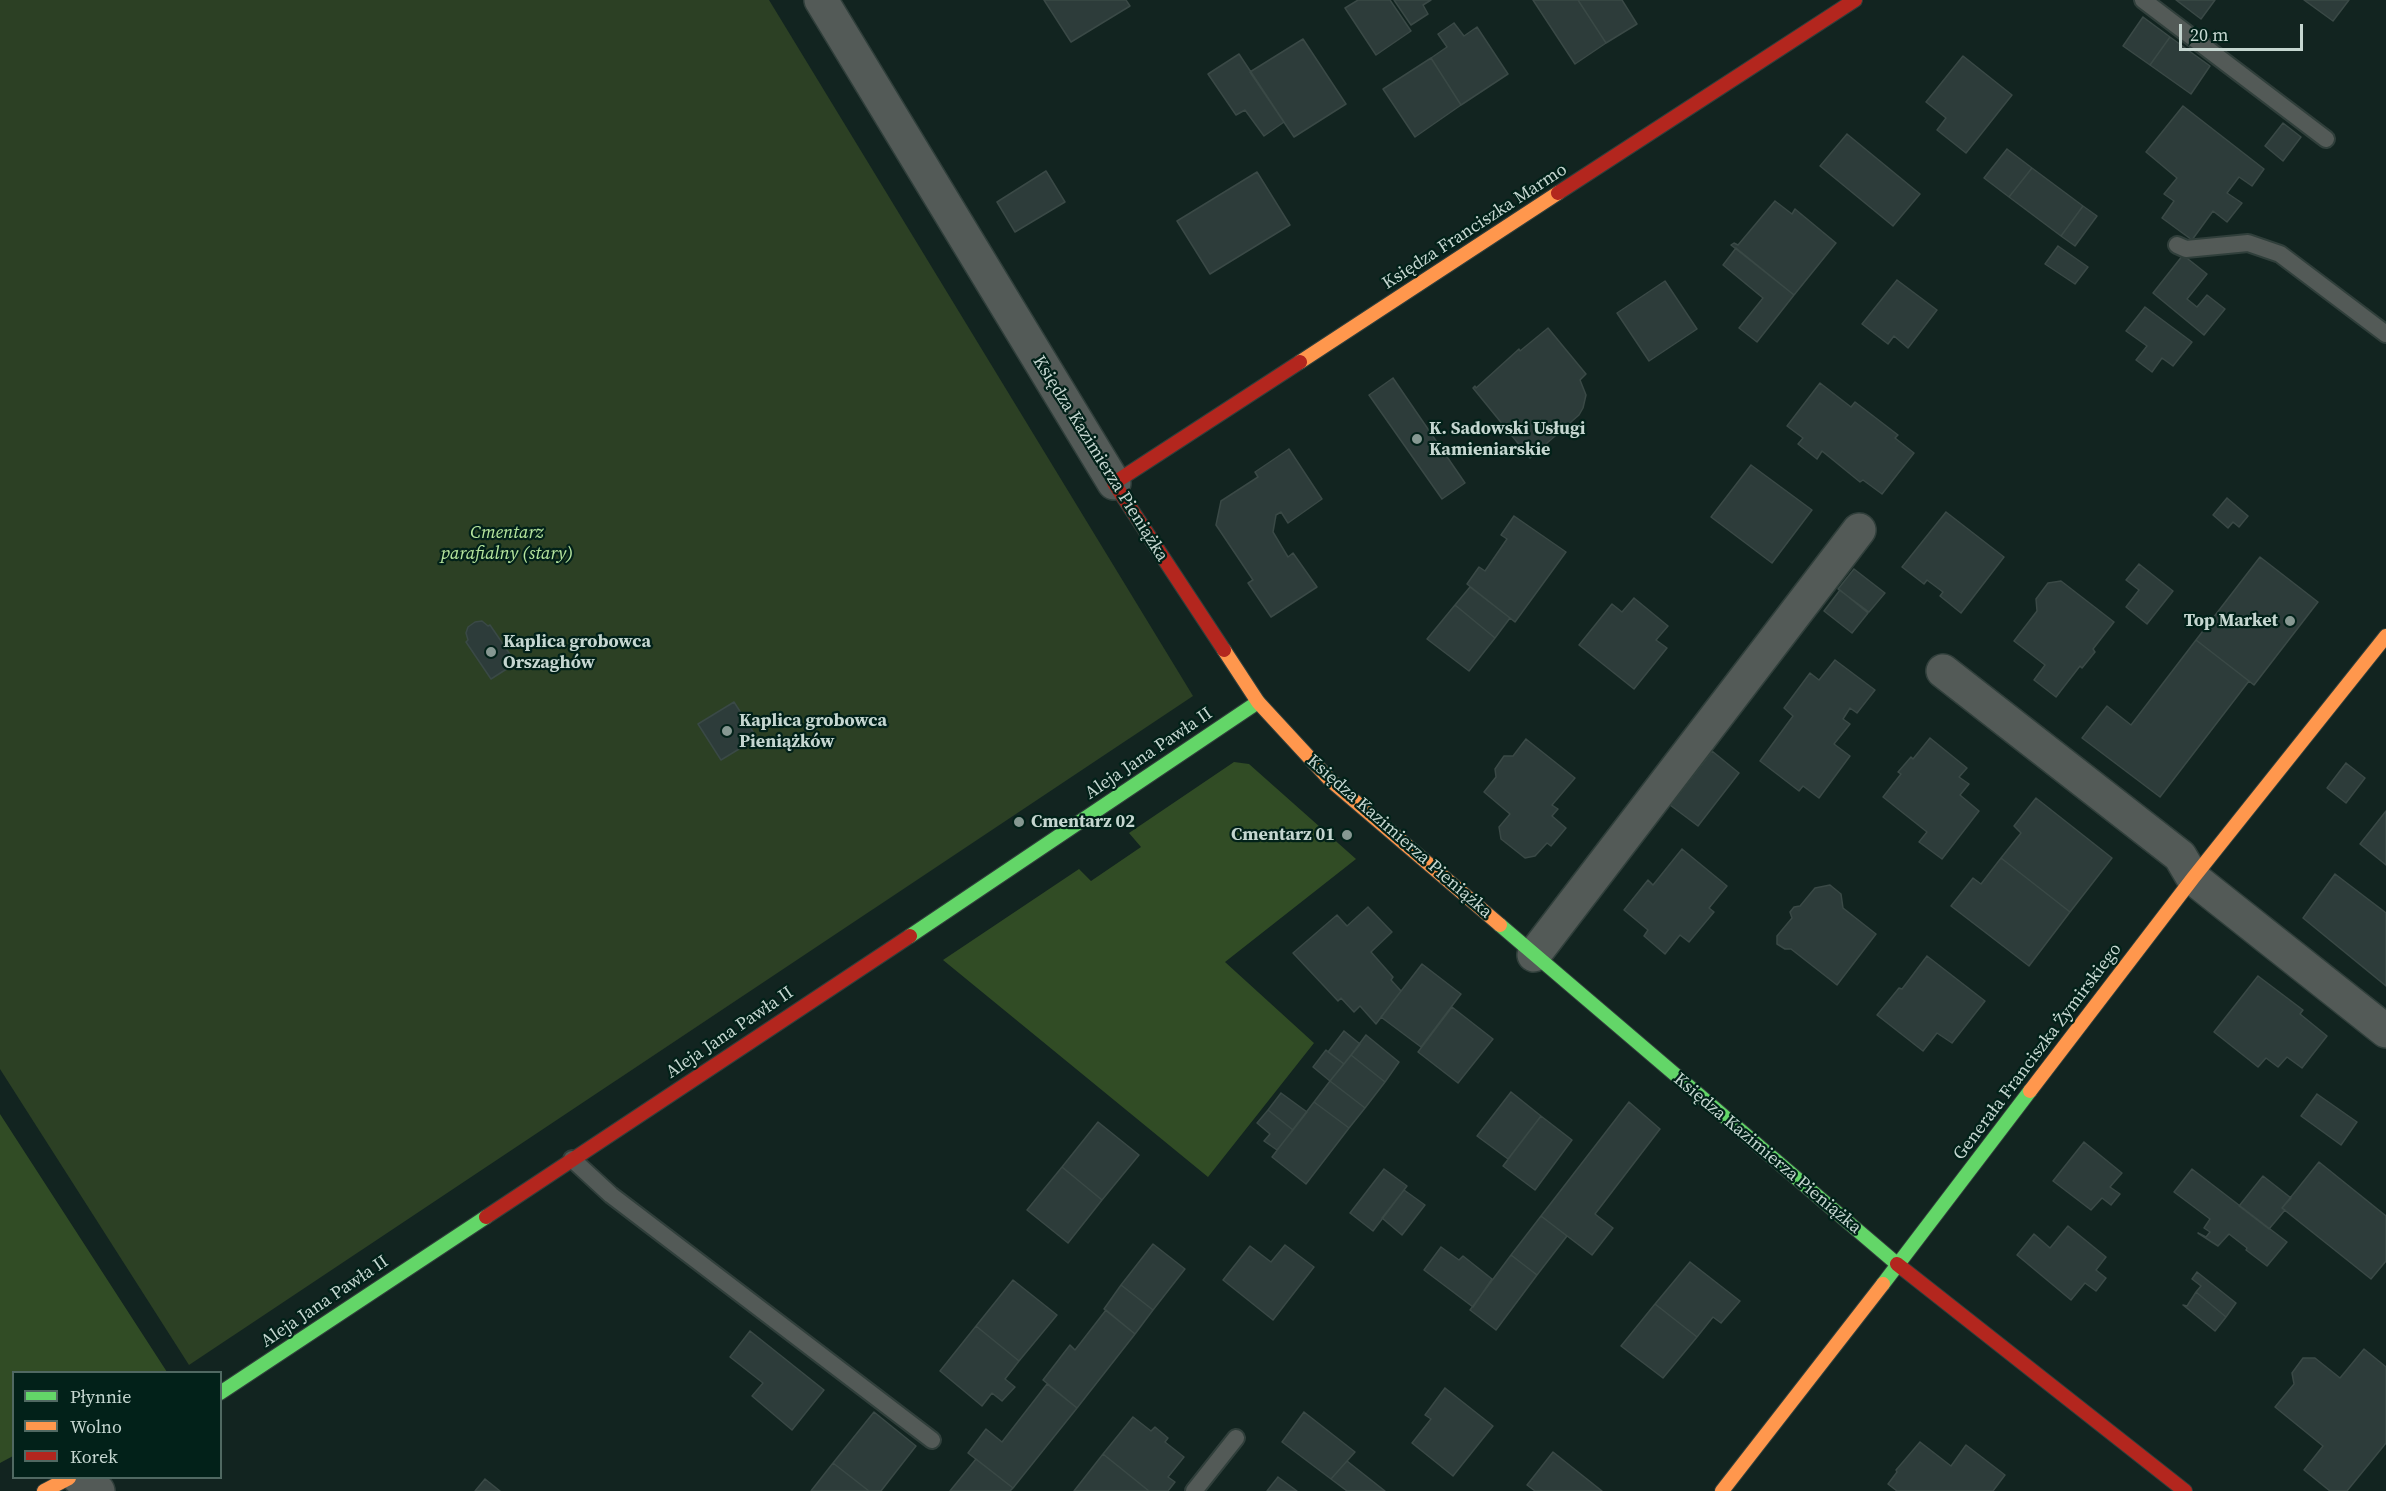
<!DOCTYPE html>
<meta charset="utf-8">
<style>
body{margin:0}
#map{position:relative;width:2386px;height:1491px;overflow:hidden;background:#122420;font-family:"Source Serif 4",serif}
canvas{display:block}
.legend{position:absolute;left:12px;top:1371px;width:210px;height:108px;box-sizing:border-box;background:#022119;border:2px solid #506962;margin:0;padding:8px 10px;list-style:none;font-size:18px;color:#c5d6d0}
.legend li{display:flex;align-items:center;gap:12px;height:30px}
.legend b{width:30px;border:2px solid #506962}
.scale{position:absolute;left:2179px;top:24px;width:124px;height:27px;box-sizing:border-box;border:3px solid #c5d6d0;border-top:0;padding-left:8px;font-size:18px;line-height:21px;white-space:nowrap;color:#c5d6d0;-webkit-text-stroke:4px #022119;paint-order:stroke}
</style>
<div id="map">
<canvas width="2386" height="1491"></canvas>
<ul class="legend">
<li><b style="height:8px;background:#63d668"></b>Płynnie</li>
<li><b style="height:8px;background:#ff974d"></b>Wolno</li>
<li><b style="height:8px;background:#b3261e"></b>Korek</li>
</ul>
<div class="scale">20 m</div>
</div>
<script>
const g = document.querySelector('canvas').getContext('2d');
g.lineJoin = 'round';
function paint(path, color) {
  g.fillStyle = color;
  g.fill(path, 'evenodd');
}
function shape(rows) {
  const path = new Path2D();
  for (const r of rows) {
    path.moveTo(r[0], r[1]);
    for (let i = 2; i < r.length; i += 2) path.lineTo(r[i], r[i + 1]);
  }
  return path;
}
function trace(path, color, width, dash) {
  g.strokeStyle = color;
  g.lineWidth = width;
  g.lineCap = dash ? 'butt' : 'round';
  g.setLineDash(dash || []);
  g.stroke(path);
}
function label(font, color, halo, rows, align = 'center') {
  g.font = font + ' "Source Serif 4",serif';
  g.lineWidth = 4.5;
  g.setLineDash([]);
  g.textBaseline = 'middle';
  g.strokeStyle = halo;
  g.fillStyle = color;
  for (const [text, x, y, turn = 0] of rows) {
    g.save();
    g.translate(x, y);
    g.rotate((+turn || 0) * Math.PI / 180);
    g.textAlign = isNaN(turn) ? turn : align;
    if (halo) g.strokeText(text, 0, 0);
    g.fillText(text, 0, 0);
    g.restore();
  }
}
paint(shape([
 [0,0,769,0,1193,696,189,1365,0,1069]
]), '#2c4024');
paint(shape([
 [1234,762,1249,764,1356,859,1225,962,1314,1043,1208,1177,943,960,1079,869,1091,881,1141,847,1129,833],
 [0,1114,167,1372,14,1372,13,1456,0,1463]
]), '#314c25');
const building = shape([
 [1044,0,1126,0,1130,6,1071,42,1044,0],
 [1358,0,1390,0,1411,31,1376,55,1345,8,1358,0],
 [1394,0,1431,0,1423,5,1428,14,1411,25,1394,0],
 [1533,0,1578,0,1606,43,1575,64,1533,0],
 [1578,0,1622,0,1637,24,1606,43,1578,0],
 [2176,0,2215,0,2201,19,2176,0],
 [2304,0,2349,0,2333,21,2304,0],
 [2143,17,2170,37,2150,65,2123,46,2143,17],
 [1454,23,1464,36,1477,27,1508,74,1461,105,1431,58,1447,47,1438,34,1454,23],
 [2170,37,2210,66,2191,94,2150,65,2170,37],
 [1303,39,1346,104,1294,137,1250,72,1303,39],
 [1239,54,1284,122,1264,136,1245,110,1236,115,1208,74,1239,54],
 [1963,56,2012,95,1966,153,1937,130,1946,118,1926,102,1963,56],
 [1431,58,1461,105,1415,137,1383,89,1431,58],
 [2183,106,2264,169,2252,186,2239,177,2227,193,2242,203,2227,222,2213,211,2192,240,2162,218,2174,201,2164,194,2177,178,2146,152,2183,106],
 [2283,123,2301,137,2283,161,2265,146,2283,123],
 [1847,134,1920,194,1893,226,1820,166,1847,134],
 [2007,149,2032,168,2009,197,1984,178,2007,149],
 [2032,168,2083,206,2061,236,2009,197,2032,168],
 [1046,171,1065,202,1015,232,997,202,1046,171],
 [1257,172,1290,225,1210,274,1177,221,1257,172],
 [1775,201,1792,214,1795,209,1836,243,1794,295,1731,245,1734,243,1738,245,1775,201],
 [2083,206,2097,216,2075,246,2061,236,2083,206],
 [2058,246,2088,267,2075,284,2045,264,2058,246],
 [1736,248,1794,295,1757,342,1739,328,1763,298,1723,265,1736,248],
 [2183,255,2207,274,2187,299,2197,307,2207,295,2225,309,2204,335,2153,293,2183,255],
 [1897,280,1937,310,1908,348,1894,336,1888,344,1862,324,1897,280],
 [1665,281,1697,329,1649,361,1617,313,1665,281],
 [2145,307,2192,342,2173,366,2162,358,2152,372,2136,360,2147,346,2126,331,2145,307],
 [1548,328,1586,374,1580,380,1586,395,1583,408,1579,415,1530,458,1473,388,1475,386,1476,388,1519,349,1520,351,1548,328],
 [1393,378,1465,483,1442,499,1369,395,1393,378],
 [1820,383,1851,407,1855,402,1898,435,1895,438,1914,453,1882,494,1863,480,1860,482,1822,451,1817,459,1798,444,1803,438,1787,426,1820,383],
 [1289,449,1322,499,1288,523,1281,512,1276,515,1273,532,1288,557,1293,553,1317,587,1271,617,1248,583,1253,580,1216,525,1221,501,1258,477,1255,472,1289,449],
 [1751,465,1812,510,1772,563,1711,517,1751,465],
 [2227,498,2248,516,2239,527,2233,522,2228,528,2213,515,2227,498],
 [1946,512,2004,557,1961,613,1940,596,1943,592,1927,580,1924,584,1902,567,1946,512],
 [1514,516,1566,552,1515,622,1467,584,1479,567,1485,571,1507,539,1501,535,1514,516],
 [2260,557,2318,602,2254,685,2196,640,2260,557],
 [2139,564,2173,591,2147,624,2126,607,2139,590,2126,580,2139,564],
 [1854,569,1885,593,1869,612,1838,589,1854,569],
 [2061,581,2114,622,2093,649,2095,652,2082,668,2080,666,2056,697,2034,680,2045,665,2014,641,2037,611,2036,599,2048,583,2061,581],
 [1470,587,1510,618,1495,638,1455,605,1470,587],
 [1840,590,1868,613,1852,633,1824,611,1840,590],
 [1634,598,1668,626,1656,640,1667,648,1634,689,1579,645,1612,604,1622,612,1634,598],
 [1455,605,1495,638,1469,671,1427,639,1455,605],
 [482,621,488,626,490,625,516,663,491,679,466,642,468,640,466,633,468,627,475,622,482,621],
 [2196,640,2249,681,2160,797,2082,738,2107,706,2131,725,2196,640],
 [1835,660,1875,690,1857,713,1850,708,1843,719,1850,724,1834,744,1850,756,1819,798,1803,786,1799,791,1760,761,1793,716,1784,708,1810,673,1819,680,1835,660],
 [734,702,757,738,721,760,698,724,734,702],
 [1930,738,1967,768,1959,777,1969,784,1960,795,1979,811,1942,859,1919,842,1927,832,1883,797,1901,774,1898,772,1911,757,1913,759,1930,738],
 [1526,739,1575,778,1552,805,1558,809,1552,816,1566,828,1551,846,1547,843,1535,856,1525,858,1501,839,1499,827,1510,814,1484,792,1496,777,1495,769,1504,756,1513,756,1526,739],
 [1712,751,1739,773,1698,826,1670,805,1712,751],
 [2346,763,2365,778,2346,803,2327,788,2346,763],
 [2036,798,2112,858,2070,912,2001,858,2021,833,2014,826,2036,798],
 [2386,811,2386,865,2360,844,2386,811],
 [1682,849,1727,886,1709,908,1714,912,1689,942,1680,935,1665,954,1644,936,1648,930,1624,910,1648,880,1653,885,1682,849],
 [2001,858,2070,912,2029,966,1951,906,1973,878,1981,884,2001,858],
 [2335,874,2386,913,2386,986,2303,918,2335,874],
 [1830,885,1841,894,1843,908,1876,934,1837,985,1791,949,1785,949,1777,944,1777,936,1792,918,1790,912,1794,907,1800,906,1815,888,1830,885],
 [1368,907,1392,932,1371,952,1393,977,1391,980,1401,991,1376,1024,1360,1006,1354,1012,1341,998,1338,1001,1293,953,1337,915,1347,926,1368,907],
 [1927,956,1985,1001,1952,1043,1937,1033,1923,1051,1877,1015,1899,988,1902,989,1927,956],
 [1422,964,1461,994,1421,1047,1381,1017,1422,964],
 [2258,976,2303,1010,2300,1014,2327,1036,2302,1068,2287,1057,2278,1067,2266,1058,2258,1067,2214,1032,2258,976],
 [1452,1007,1493,1039,1458,1083,1418,1052,1452,1007],
 [1344,1031,1360,1044,1344,1064,1328,1052,1344,1031],
 [1366,1035,1399,1062,1385,1082,1351,1055,1366,1035],
 [1326,1050,1344,1064,1330,1081,1313,1067,1326,1050],
 [1351,1055,1385,1082,1365,1108,1330,1081,1351,1055],
 [1330,1081,1365,1108,1349,1128,1314,1102,1330,1081],
 [1511,1092,1541,1116,1508,1159,1477,1136,1511,1092],
 [1281,1093,1307,1112,1293,1130,1268,1110,1281,1093],
 [2317,1094,2357,1122,2341,1145,2301,1116,2317,1094],
 [1314,1102,1349,1128,1306,1184,1272,1157,1314,1102],
 [1629,1102,1660,1129,1595,1214,1613,1228,1592,1255,1541,1216,1629,1102],
 [1268,1110,1293,1130,1277,1150,1264,1141,1270,1134,1257,1123,1268,1110],
 [1541,1116,1572,1140,1535,1190,1503,1166,1541,1116],
 [1098,1122,1139,1155,1102,1200,1062,1167,1098,1122],
 [2084,1142,2122,1173,2110,1187,2120,1194,2111,1205,2102,1198,2091,1210,2053,1181,2084,1142],
 [2319,1162,2386,1216,2386,1261,2371,1279,2282,1208,2319,1162],
 [1062,1167,1102,1200,1068,1243,1027,1210,1062,1167],
 [1384,1169,1407,1186,1373,1231,1350,1213,1384,1169],
 [2192,1169,2287,1242,2267,1266,2246,1250,2247,1248,2229,1234,2218,1246,2198,1233,2206,1237,2210,1232,2204,1228,2210,1219,2174,1192,2192,1169],
 [2263,1176,2291,1198,2282,1208,2285,1210,2269,1229,2239,1206,2263,1176],
 [1404,1190,1425,1205,1402,1235,1382,1218,1404,1190],
 [1541,1216,1567,1236,1537,1275,1511,1255,1541,1216],
 [2068,1226,2106,1257,2096,1270,2106,1278,2096,1291,2085,1283,2071,1300,2017,1255,2034,1234,2050,1248,2068,1226],
 [1153,1244,1185,1269,1153,1310,1121,1285,1153,1244],
 [1285,1245,1314,1267,1273,1320,1223,1280,1250,1246,1271,1262,1285,1245],
 [1441,1247,1459,1260,1463,1256,1492,1279,1473,1307,1424,1270,1441,1247],
 [1511,1255,1537,1275,1496,1330,1470,1310,1511,1255],
 [1690,1262,1740,1301,1721,1323,1713,1317,1697,1337,1655,1304,1690,1262],
 [2197,1272,2236,1303,2226,1317,2196,1292,2201,1286,2192,1279,2197,1272],
 [1013,1280,1057,1315,1019,1361,976,1326,1013,1280],
 [1121,1285,1153,1310,1135,1334,1104,1309,1121,1285],
 [2196,1292,2226,1317,2215,1331,2183,1305,2187,1306,2196,1292],
 [1655,1304,1697,1337,1663,1378,1621,1346,1655,1304],
 [1106,1310,1135,1334,1077,1408,1043,1380,1070,1345,1075,1350,1106,1310],
 [976,1326,1019,1361,1005,1379,1015,1387,1002,1401,992,1393,982,1406,940,1371,976,1326],
 [750,1331,824,1390,792,1430,752,1396,763,1383,730,1357,750,1331],
 [2364,1349,2386,1367,2386,1443,2347,1491,2330,1491,2304,1470,2323,1446,2275,1407,2294,1384,2292,1373,2303,1358,2315,1358,2340,1378,2364,1349],
 [1047,1384,1077,1408,1013,1488,968,1453,986,1429,1002,1442,1047,1384],
 [1445,1388,1493,1426,1453,1476,1412,1443,1431,1419,1425,1415,1445,1388],
 [874,1412,916,1446,881,1491,869,1491,833,1463,874,1412],
 [1304,1412,1355,1452,1331,1479,1282,1442,1304,1412],
 [1133,1417,1151,1431,1155,1427,1168,1438,1165,1442,1184,1457,1168,1477,1175,1482,1168,1491,1149,1491,1103,1454,1133,1417],
 [1920,1442,1951,1466,1966,1445,2005,1475,1993,1491,1897,1491,1888,1484,1897,1472,1896,1470,1920,1442],
 [1553,1452,1602,1491,1535,1491,1527,1485,1553,1452],
 [1103,1454,1149,1491,1074,1491,1103,1454],
 [976,1459,1013,1488,1010,1491,950,1491,976,1459],
 [1347,1461,1385,1491,1347,1491,1331,1479,1347,1461],
 [833,1463,869,1491,811,1491,833,1463],
 [1278,1477,1297,1491,1267,1491,1278,1477],
 [485,1479,500,1491,475,1491,485,1479]
]);
paint(building, '#2d3c3a');
trace(building, '#3a4946', 1.5);
const lane = shape([
 [2143,0,2326,139],
 [2177,245,2186,249,2248,243,2280,254,2386,334],
 [572,1159,611,1195,932,1440],
 [1194,1491,1236,1438]
]);
const street = shape([
 [821,0,1114,483],
 [1943,671,2180,856,2193,878,2386,1031],
 [1534,955,1859,530],
 [79,1478,98,1491]
]);
const fast = shape([
 [1500,925,1897,1264],
 [910,936,1258,702],
 [1883,1284,2030,1091],
 [220,1393,486,1217]
]);
const slow = shape([
 [1300,362,1558,193],
 [1224,650,1258,702,1330,780,1500,925],
 [2030,1091,2193,878,2386,636],
 [44,1491,69,1478],
 [1722,1491,1883,1284]
]);
const jam = shape([
 [1558,193,1855,0],
 [1224,650,1114,483,1300,362],
 [486,1217,910,936],
 [1897,1264,2185,1491]
]);
trace(lane, '#303f3b', 20);
trace(street, '#303f3b', 36);
trace(fast, '#303f3b', 16);
trace(slow, '#303f3b', 16);
trace(jam, '#303f3b', 16);
trace(lane, '#535a57', 16);
trace(street, '#535a57', 33);
trace(fast, '#63d668', 14);
trace(slow, '#ff974d', 14);
trace(jam, '#b3261e', 14);
for (const [x, y, r, color] of [
 [1417,439,6,"#869892"],
 [2290,621,6,"#869892"],
 [491,652,6,"#869892"],
 [727,731,6,"#869892"],
 [1019,822,6,"#869892"],
 [1347,835,6,"#869892"]
]) {
  const dot = new Path2D();
  dot.arc(x, y, r, 0, 2 * Math.PI);
  g.fillStyle = color;
  g.fill(dot);
  trace(dot, '#022119', 2);
}
label('18px', '#c5d6d0', '#022119', [
 ["Księdza Franciszka Marmo",1475,227,-33],
 ["Księdza Kazimierza Pieniążka",1100,459,58],
 ["Aleja Jana Pawła II",1149,754,-34],
 ["Księdza Kazimierza Pieniążka",1399,837,41],
 ["Aleja Jana Pawła II",730,1033,-34],
 ["Generała Franciszka Żymirskiego",2038,1052,-53],
 ["Księdza Kazimierza Pieniążka",1767,1154,40],
 ["Aleja Jana Pawła II",325,1302,-34]
]);
label('bold 18px', '#c5d6d0', '#022119', [
 ["K. Sadowski Usługi",1429,429],
 ["Kamieniarskie",1429,450],
 ["Top Market",2278,621,"right"],
 ["Kaplica grobowca",503,642],
 ["Orszaghów",503,663],
 ["Kaplica grobowca",739,721],
 ["Pieniążków",739,742],
 ["Cmentarz 02",1031,822],
 ["Cmentarz 01",1335,835,"right"]
], 'left');
label('italic 18px', '#b7e79f', '#022119', [
 ["Cmentarz",507,533],
 ["parafialny (stary)",507,554]
]);
</script>
